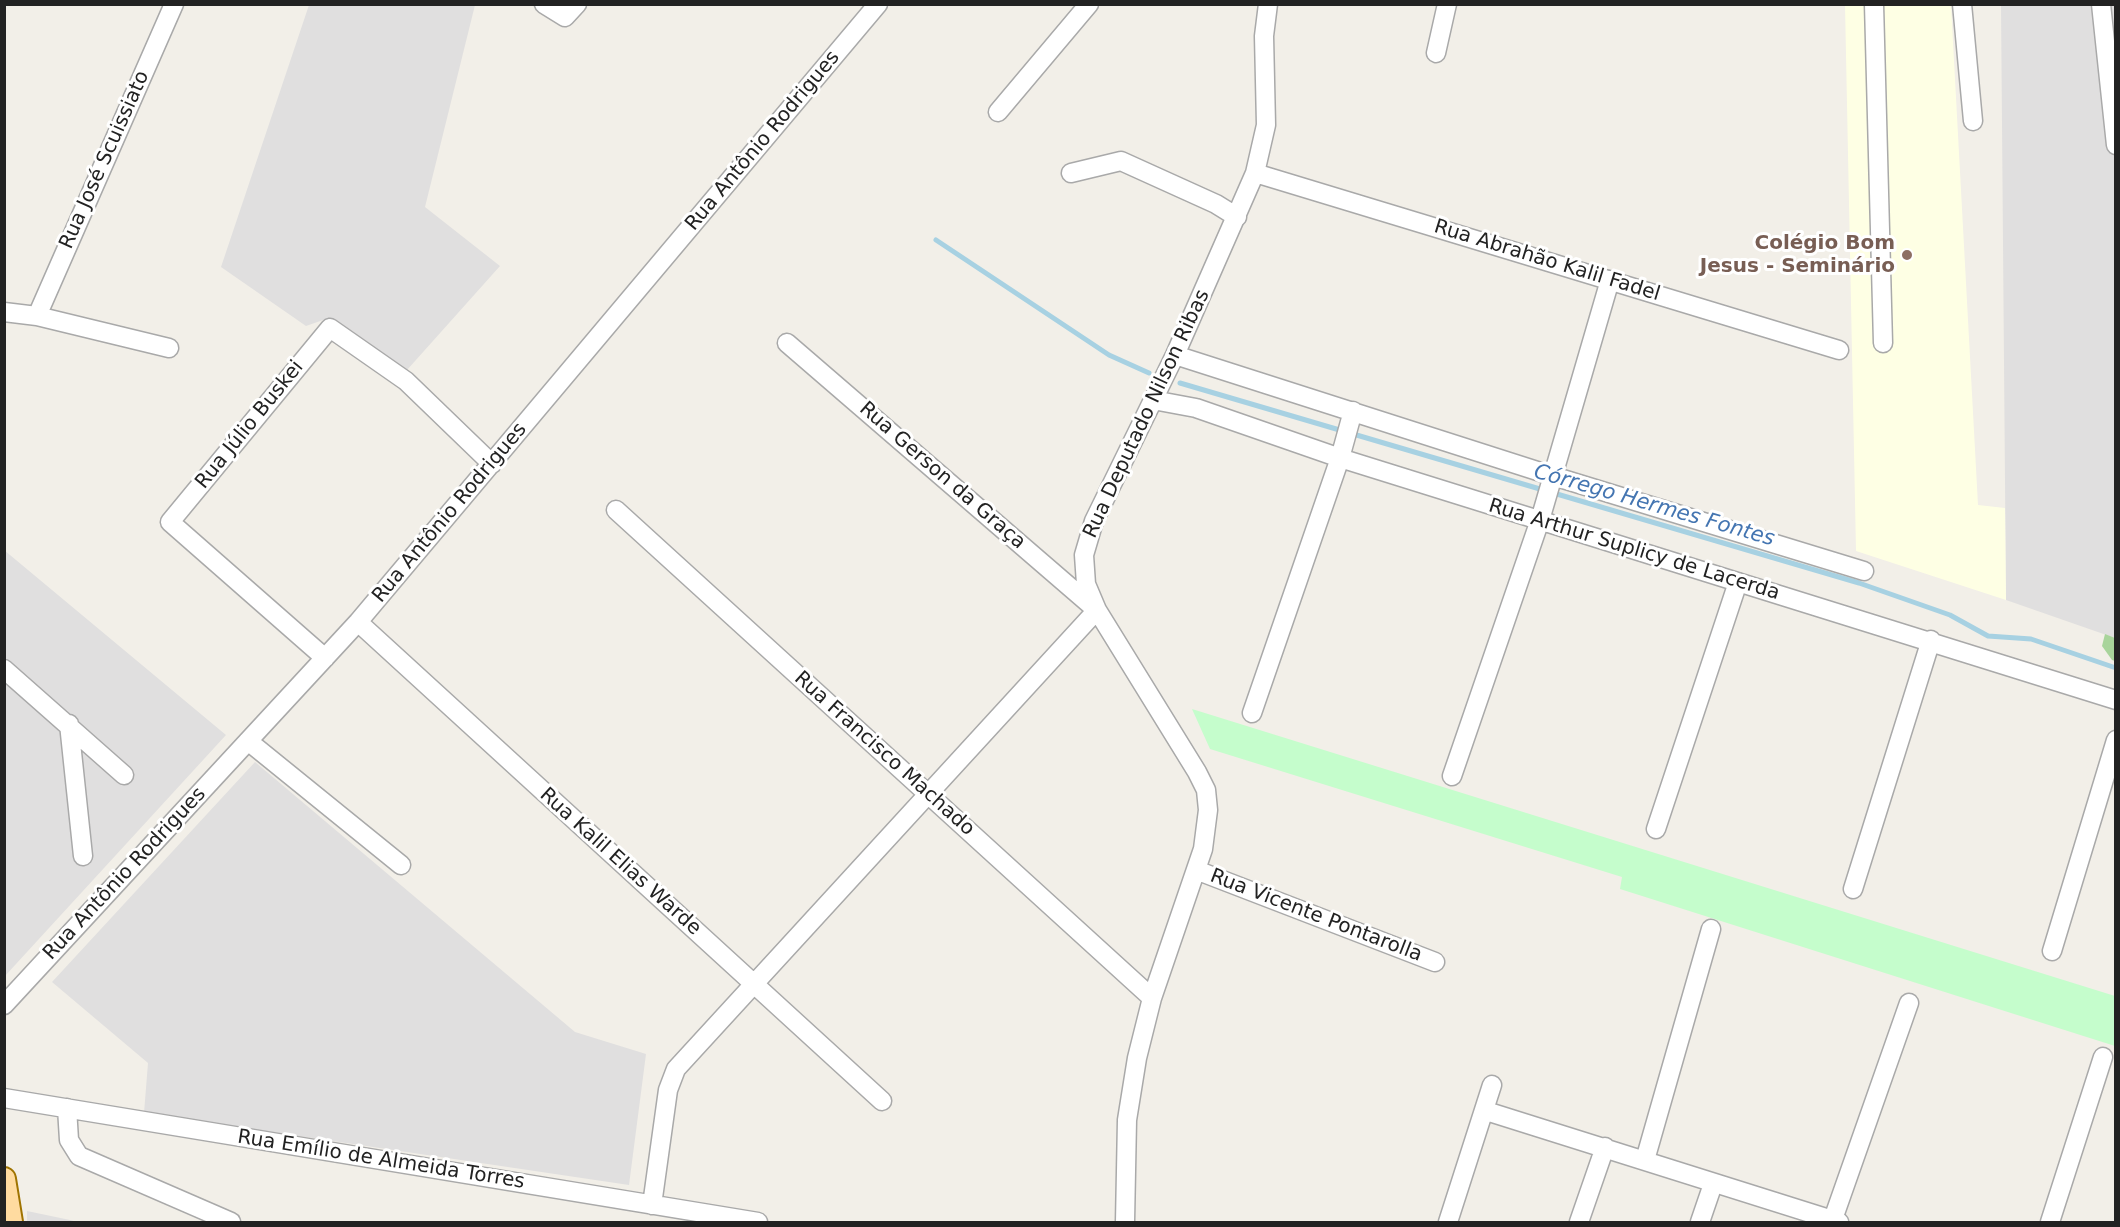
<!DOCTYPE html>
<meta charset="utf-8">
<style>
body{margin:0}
#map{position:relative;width:2120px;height:1227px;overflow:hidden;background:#f2efe8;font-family:"DejaVu Sans",sans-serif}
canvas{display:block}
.frame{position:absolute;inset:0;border:6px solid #222;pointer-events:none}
</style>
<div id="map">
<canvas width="2120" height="1227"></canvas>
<div class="frame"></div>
</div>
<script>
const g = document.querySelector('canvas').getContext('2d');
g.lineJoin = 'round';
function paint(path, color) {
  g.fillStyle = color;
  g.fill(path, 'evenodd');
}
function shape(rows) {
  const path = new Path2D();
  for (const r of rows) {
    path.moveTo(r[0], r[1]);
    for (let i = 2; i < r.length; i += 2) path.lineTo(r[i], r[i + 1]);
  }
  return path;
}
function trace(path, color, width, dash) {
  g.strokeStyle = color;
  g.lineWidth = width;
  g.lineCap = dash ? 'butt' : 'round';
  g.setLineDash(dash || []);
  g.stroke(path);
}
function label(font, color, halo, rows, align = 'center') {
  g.font = font + ' "DejaVu Sans",sans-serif';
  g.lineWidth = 6;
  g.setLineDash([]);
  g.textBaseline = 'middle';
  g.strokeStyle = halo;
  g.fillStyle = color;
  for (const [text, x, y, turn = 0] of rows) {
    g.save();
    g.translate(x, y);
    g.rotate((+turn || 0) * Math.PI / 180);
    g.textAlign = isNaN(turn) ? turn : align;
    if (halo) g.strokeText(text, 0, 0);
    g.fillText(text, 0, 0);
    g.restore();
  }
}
paint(shape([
 [309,5,475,5,425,207,500,266,407,370,326,319,306,326,221,267],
 [2001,5,2115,5,2115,638,2006,600],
 [4,550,226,735,5,976,4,976],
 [255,762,575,1032,646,1054,629,1185,144,1113,148,1063,52,982],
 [27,1211,70,1220,77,1222,27,1222]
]), '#e0dfdf');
paint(shape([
 [1845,5,1951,5,1978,505,2005,508,2006,600,1856,551]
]), '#feffe4');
paint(shape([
 [2105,634,2115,638,2115,661,2112,660,2102,646]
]), '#a8d49b');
paint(shape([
 [1192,709,2115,996,2115,1046,1620,889,1622,877,1210,749]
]), '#c5fdcc');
trace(shape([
 [936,240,1109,355,1149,373],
 [1180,383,1859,583,1950,615,1988,636,2031,639,2116,668]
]), '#a7d1e2', 5);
const minor = shape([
 [544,4,565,17,577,4],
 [1874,4,1883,343],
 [1962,4,1973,121],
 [2101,4,2116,145],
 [1436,53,1447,4],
 [998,112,1089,4],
 [1071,173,1121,161,1216,204,1237,217],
 [1255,173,1839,350],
 [4,312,37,316,169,348],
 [37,316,174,4],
 [787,343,1093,607],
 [1175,355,1553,476,1864,571],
 [1153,400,1196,408,1340,458,2116,700],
 [616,510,1152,998],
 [358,622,882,1101],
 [325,658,170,522,330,328,406,381,492,464],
 [4,669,124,775],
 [1252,713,1340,458,1353,411],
 [69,724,83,856],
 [248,741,401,865],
 [1452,776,1540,520,1610,280],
 [1656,829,1738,582],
 [1196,870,1435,962],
 [1853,889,1931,640],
 [2052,951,2116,740],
 [4,1005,358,622,878,4],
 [4,1098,758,1222],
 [67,1108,69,1140,79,1156,231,1222],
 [1486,1111,1839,1222],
 [1645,1160,1711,929],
 [652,1205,668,1090,676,1069,1097,610],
 [1125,1222,1127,1120,1137,1058,1152,998,1203,849,1208,810,1206,790,1197,772,1097,610,1086,584,1084,555,1094,521,1175,355,1255,173,1266,125,1264,36,1268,4],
 [1448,1222,1492,1085],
 [1579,1222,1605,1147],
 [1700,1222,1713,1184],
 [1832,1222,1909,1003],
 [2050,1222,2103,1057]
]);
const major = shape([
 [4,1179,11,1222]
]);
trace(minor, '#a9a9a9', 21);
trace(major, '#9f7300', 26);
trace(minor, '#fff', 18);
trace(major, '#ffdba0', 22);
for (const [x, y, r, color] of [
 [1907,255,6,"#8d6e63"]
]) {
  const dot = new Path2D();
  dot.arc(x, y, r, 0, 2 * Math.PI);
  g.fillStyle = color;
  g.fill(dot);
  trace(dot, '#fff', 2);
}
label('20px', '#222', '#fff', [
 ["Rua Antônio Rodrigues",763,141,-50],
 ["Rua José Scuissiato",105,160,-66],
 ["Rua Abrahão Kalil Fadel",1547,261,17],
 ["Rua Deputado Nilson Ribas",1147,414,-65],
 ["Rua Júlio Buskei",250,425,-51],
 ["Rua Gerson da Graça",942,476,41],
 ["Rua Antônio Rodrigues",450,513,-50],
 ["Rua Arthur Suplicy de Lacerda",1634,550,17],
 ["Rua Francisco Machado",884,754,42],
 ["Rua Kalil Elias Warde",620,862,42],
 ["Rua Antônio Rodrigues",125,874,-47],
 ["Rua Vicente Pontarolla",1316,916,21],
 ["Rua Emílio de Almeida Torres",381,1160,9]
]);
label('bold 20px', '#785e54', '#fff', [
 ["Colégio Bom",1895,244],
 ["Jesus - Seminário",1895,267]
], 'right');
label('italic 21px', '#4475b1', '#fff', [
 ["Córrego Hermes Fontes",1654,506,16]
]);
</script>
